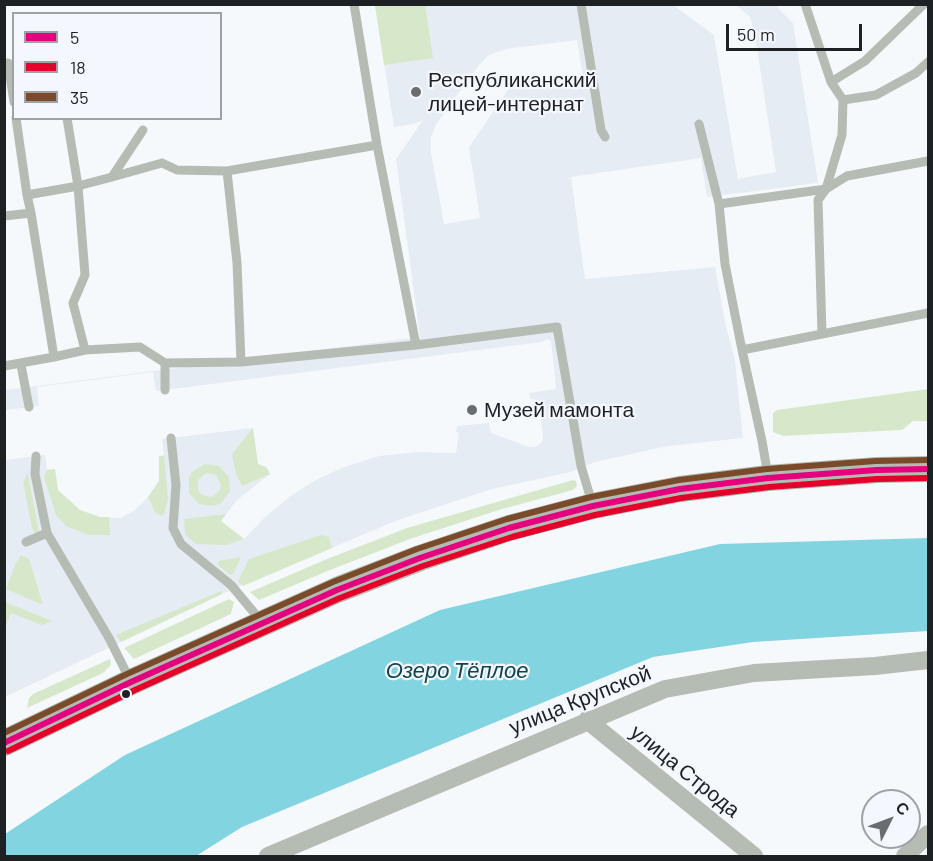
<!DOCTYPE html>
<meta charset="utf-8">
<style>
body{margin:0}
#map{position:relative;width:933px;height:861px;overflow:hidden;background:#f6f9fc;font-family:Barlow,sans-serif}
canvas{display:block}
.frame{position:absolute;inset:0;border:6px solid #1e2124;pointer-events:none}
.legend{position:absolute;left:12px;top:12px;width:210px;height:108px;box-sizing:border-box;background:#f4f8fe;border:2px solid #9ea2a7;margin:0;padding:8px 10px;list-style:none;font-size:18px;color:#1e2124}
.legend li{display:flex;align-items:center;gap:12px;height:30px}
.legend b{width:30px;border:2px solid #9ea2a7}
.north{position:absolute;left:861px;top:789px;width:60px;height:60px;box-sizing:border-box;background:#f4f8fe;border:2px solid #9ea2a7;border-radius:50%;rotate:48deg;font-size:16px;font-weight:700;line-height:24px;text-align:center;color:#1e2124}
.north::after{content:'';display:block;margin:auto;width:21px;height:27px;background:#6a6d70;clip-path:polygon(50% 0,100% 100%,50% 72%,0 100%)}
.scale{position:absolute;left:726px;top:24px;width:136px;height:27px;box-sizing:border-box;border:3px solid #1e2124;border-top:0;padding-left:8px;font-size:18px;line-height:21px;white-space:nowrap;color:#1e2124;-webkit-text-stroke:4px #f4f8fe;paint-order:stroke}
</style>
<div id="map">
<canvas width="933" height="861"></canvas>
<div class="frame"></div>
<ul class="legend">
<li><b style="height:8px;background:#e5007d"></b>5</li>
<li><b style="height:8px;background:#e4002b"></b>18</li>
<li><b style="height:8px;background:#7a4b2a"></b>35</li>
</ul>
<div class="north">С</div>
<div class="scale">50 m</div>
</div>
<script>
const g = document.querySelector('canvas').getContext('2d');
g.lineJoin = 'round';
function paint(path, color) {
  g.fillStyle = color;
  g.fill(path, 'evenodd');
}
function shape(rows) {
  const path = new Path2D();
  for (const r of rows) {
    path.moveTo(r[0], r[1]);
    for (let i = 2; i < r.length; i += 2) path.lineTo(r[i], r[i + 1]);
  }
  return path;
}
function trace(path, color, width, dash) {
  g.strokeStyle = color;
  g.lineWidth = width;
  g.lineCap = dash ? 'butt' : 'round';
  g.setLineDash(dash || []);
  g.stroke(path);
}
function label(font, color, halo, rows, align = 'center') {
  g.font = font + ' Barlow,sans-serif';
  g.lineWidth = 4.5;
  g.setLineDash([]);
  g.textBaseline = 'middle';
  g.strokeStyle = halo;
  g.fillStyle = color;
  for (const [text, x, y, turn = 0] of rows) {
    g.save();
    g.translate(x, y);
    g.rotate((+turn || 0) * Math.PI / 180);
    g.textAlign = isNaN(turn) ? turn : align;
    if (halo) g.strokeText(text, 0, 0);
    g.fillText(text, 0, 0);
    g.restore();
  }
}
paint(shape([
 [375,5,673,5,714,35,738,179,776,172,754,29,750,17,736,5,775,5,793,23,818,183,707,197,701,158,571,177,585,279,715,267,725,322,735,361,743,438,668,446,595,462,571,472,492,489,398,520,222,594,5,697,5,460,45,455,47,470,55,469,58,490,80,510,100,517,120,518,135,510,148,497,159,481,159,456,164,455,162,439,253,428,258,464,266,467,270,474,237,500,221,521,244,539,264,518,289,497,314,481,344,467,379,456,418,452,456,453,459,433,456,432,457,426,489,423,491,433,529,447,536,447,542,442,543,436,539,405,537,401,530,398,529,393,556,389,551,341,547,339,542,342,156,391,153,372,37,387,39,406,5,410,5,390,420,337,396,159,423,120,414,124,394,127],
 [577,40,583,77,510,87,469,147,480,218,444,224,431,153,431,137,437,123,479,65,489,55,506,49]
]), '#e5ecf4');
paint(shape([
 [375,5,425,5,433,58,384,65],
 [928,389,928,421,913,421,902,430,783,436,773,432,773,413,777,410],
 [253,428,258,464,266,467,270,474,242,486,236,474,232,454],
 [159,456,164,456,168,499,164,514,161,516,155,512,148,497,159,481],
 [205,464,219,466,229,477,230,491,221,503,214,506,199,504,189,493,189,478,192,472],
 [206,473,216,475,221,485,220,490,212,497,202,495,198,490,198,480],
 [55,469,58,490,80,510,100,517,109,517,110,535,89,535,66,526,56,515,44,477,47,470],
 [28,474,39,532,35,533,32,528,23,482],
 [573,480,576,481,577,486,573,490,502,509,410,539,330,570,259,600,250,592,327,559,407,528],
 [226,514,221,521,244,539,226,545,196,544,185,534,184,519],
 [321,535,329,537,332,548,243,586,238,581,249,559],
 [21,555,29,559,43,605,6,589,15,565],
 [241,557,233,574,230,575,218,565,219,561],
 [221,591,222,594,121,642,116,635],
 [229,599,234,602,231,614,134,659,124,648],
 [5,602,52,621,42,625,11,613,5,628],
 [110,659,111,665,103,673,27,708,29,698,33,694]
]), '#d7e8ca');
paint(shape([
 [928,538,928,631,753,642,653,657,242,827,196,856,5,856,5,834,125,755,440,610,720,544]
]), '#82d4e1');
trace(shape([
 [581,4,601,130,605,137],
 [8,63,14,102],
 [831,82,865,61,924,4],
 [843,100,876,95,916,73,928,62],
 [16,118,27,195],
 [67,118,78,186,85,275,73,303,85,350],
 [699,124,719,204],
 [143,130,112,177,162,163,177,170,227,171,377,145],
 [227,171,237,263,241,362],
 [31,213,27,195,78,186,112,177],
 [4,216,31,213,54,357,85,350,140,347,165,363,241,362,416,345,377,145,354,4],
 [822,334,928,313],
 [416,345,557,327,581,466,592,503],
 [742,350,725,264,719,204,826,189,842,135,843,100,831,82,805,4],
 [165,363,165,390],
 [21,365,29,407],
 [4,366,54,357],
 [171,438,176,485,173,528,181,544,231,585,261,621],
 [36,456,35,474,47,533,109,638,130,680],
 [768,476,762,441,742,350,822,334,818,200,826,189,847,176,928,161],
 [26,542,47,533]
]), '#b5bcb4', 9);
trace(shape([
 [587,720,754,856],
 [268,856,665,689,754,673,875,666,928,660],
 [905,856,928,834]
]), '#b5bcb4', 18);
trace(shape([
 [4,743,131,682,337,590,420,558,509,528,593,506,680,489,768,478,877,470,928,469]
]), '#b4bbb3', 26);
trace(shape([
 [4,743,131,682,337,590,420,558,509,528,593,506,680,489,768,478,877,470,928,469]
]), '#e5007d', 6);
trace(shape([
 [8,751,135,690,340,598,423,566,512,537,595,515,681,498,769,487,877,479,928,478]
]), '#e4002b', 6);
trace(shape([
 [4,733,127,674,333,582,417,549,507,519,591,497,679,480,767,469,876,461,928,460]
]), '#7a4b2a', 6);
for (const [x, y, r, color] of [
 [416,92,6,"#6a6d70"],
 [472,410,6,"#6a6d70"],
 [126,694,5,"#1e2124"]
]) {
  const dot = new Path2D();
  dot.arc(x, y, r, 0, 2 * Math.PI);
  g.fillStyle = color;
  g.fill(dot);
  trace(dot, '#f4f8fe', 2);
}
label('21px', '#1e2124', '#f4f8fe', [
 ["Республиканский",428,80],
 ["лицей-интернат",428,104],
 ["Музей мамонта",484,410]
], 'left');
label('21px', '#1e2124', '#f4f8fe', [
 ["улица Крупской",580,700,-22],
 ["улица Строда",685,771,39]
]);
label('italic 22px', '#0f444b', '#f4f8fe', [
 ["Озеро Тёплое",457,671]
]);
</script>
